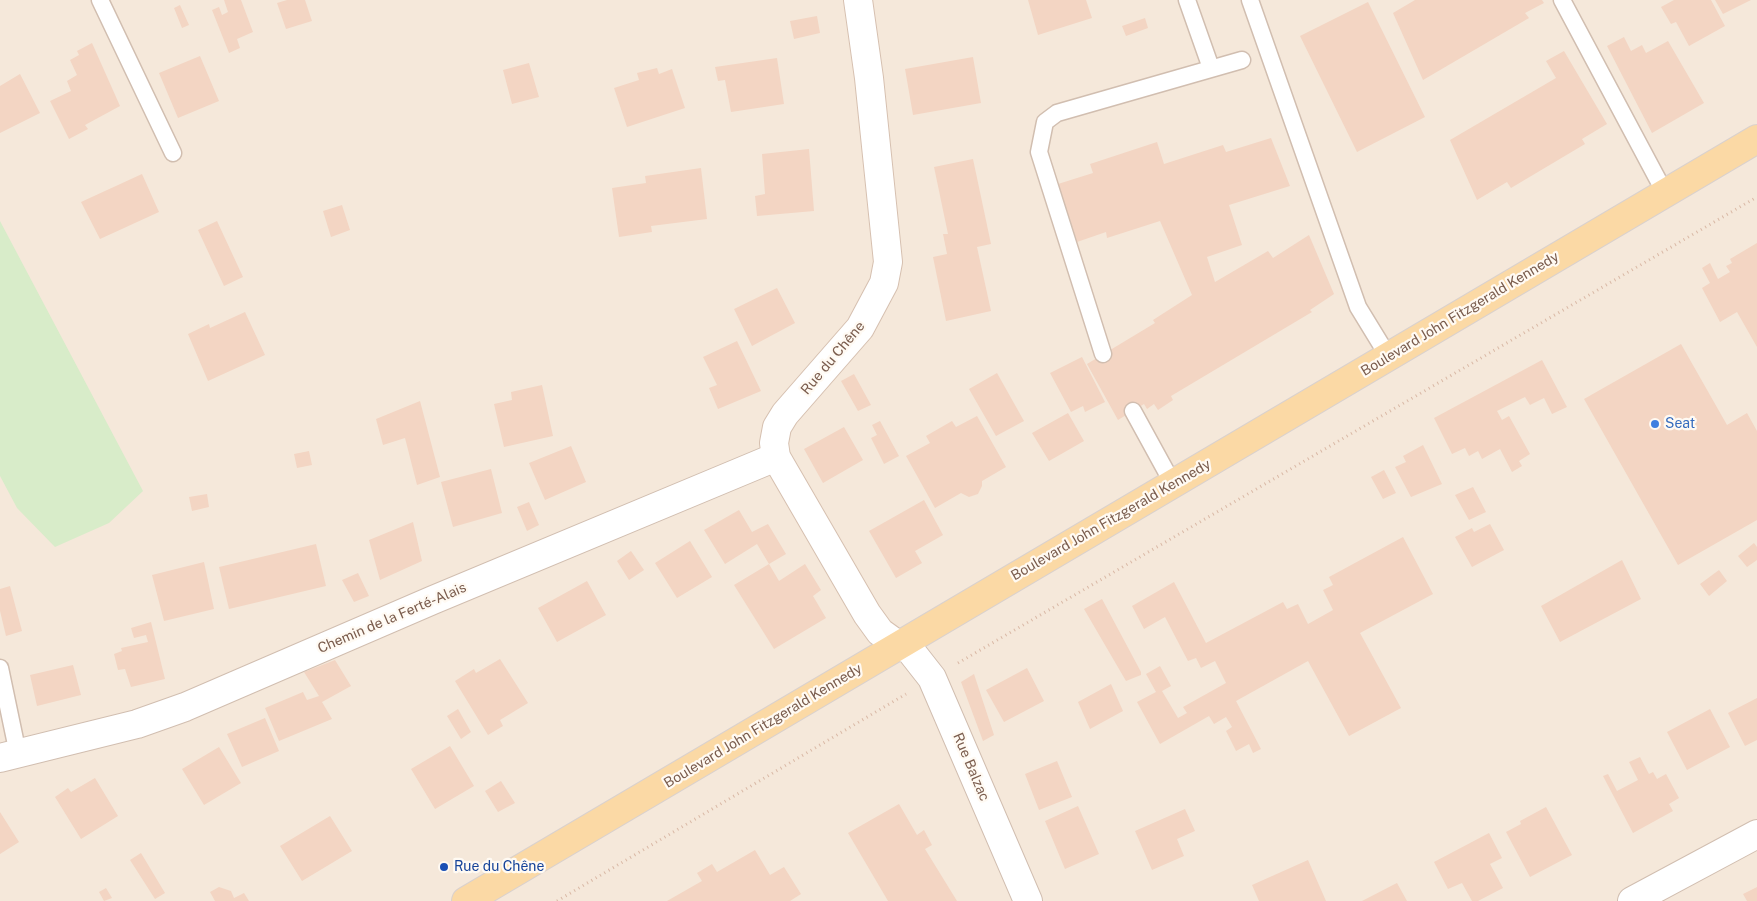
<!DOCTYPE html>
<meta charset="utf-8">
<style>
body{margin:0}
canvas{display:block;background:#fdf6ec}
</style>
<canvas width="1757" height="901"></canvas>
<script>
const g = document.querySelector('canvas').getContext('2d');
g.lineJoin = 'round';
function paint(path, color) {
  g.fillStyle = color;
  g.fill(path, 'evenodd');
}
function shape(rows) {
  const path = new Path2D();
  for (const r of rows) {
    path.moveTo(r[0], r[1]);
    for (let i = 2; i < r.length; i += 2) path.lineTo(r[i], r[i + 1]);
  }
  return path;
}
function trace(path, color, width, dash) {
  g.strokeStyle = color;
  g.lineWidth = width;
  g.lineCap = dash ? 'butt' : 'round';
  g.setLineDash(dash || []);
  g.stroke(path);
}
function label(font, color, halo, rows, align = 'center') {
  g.font = font + ' "Public Sans",sans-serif';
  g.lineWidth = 4.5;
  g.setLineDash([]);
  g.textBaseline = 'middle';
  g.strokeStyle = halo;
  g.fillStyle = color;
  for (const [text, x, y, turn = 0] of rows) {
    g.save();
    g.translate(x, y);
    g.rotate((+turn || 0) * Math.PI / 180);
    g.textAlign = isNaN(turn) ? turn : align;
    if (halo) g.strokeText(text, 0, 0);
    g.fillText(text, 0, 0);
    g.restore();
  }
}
paint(shape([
 [0,0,1757,0,1757,901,0,901]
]), '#f5e8da');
paint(shape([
 [0,221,143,491,109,523,55,547,17,508,0,476]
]), '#d8ecc9');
paint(shape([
 [224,0,241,0,253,32,237,39,240,48,229,53,212,10,219,7,222,15,228,12],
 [287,0,305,0,312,21,286,29,277,3],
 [1028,0,1086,0,1092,18,1038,35],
 [1415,0,1542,0,1544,3,1525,13,1529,18,1423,80,1393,13],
 [1674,0,1711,0,1725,26,1689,46,1676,22,1671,24,1661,7],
 [1715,0,1751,0,1723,14],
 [1368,2,1425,117,1357,152,1300,36],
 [180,5,189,25,182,28,174,8],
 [817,16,820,33,794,39,790,21],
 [1145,18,1148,28,1126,36,1122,26],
 [1624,37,1631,51,1642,45,1646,53,1668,41,1704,103,1652,133,1607,46],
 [92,43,120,106,85,125,88,129,69,139,50,101,71,91,67,81,77,75,70,60,79,55,77,51],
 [1564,51,1607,124,1582,139,1585,144,1511,188,1507,182,1477,200,1450,140,1556,78,1546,61],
 [200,56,219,101,178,118,159,73],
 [973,57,981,103,913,115,905,69],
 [777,58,784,104,731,112,725,80,718,81,715,67],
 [529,63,539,97,512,104,503,70],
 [657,68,659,74,672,69,685,108,627,127,614,88,639,80,637,73],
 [20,74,40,113,0,133,0,86],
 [1271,138,1290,186,1229,205,1242,245,1207,257,1215,282,1268,251,1273,258,1309,235,1334,294,1310,310,1312,312,1171,396,1173,400,1158,410,1154,404,1147,409,1144,404,1118,420,1087,364,1155,323,1153,320,1192,295,1160,221,1107,238,1106,232,1077,242,1058,184,1093,173,1090,164,1157,142,1164,164,1223,145,1226,152],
 [809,149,814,211,757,216,755,196,765,194,762,154],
 [973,159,991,244,977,247,991,311,946,321,933,257,947,254,943,234,948,234,934,167],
 [701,168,707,219,651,226,652,232,619,237,612,188,646,183,645,176],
 [142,174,159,212,100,239,81,202],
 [342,205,350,230,331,237,323,211],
 [217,221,243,277,224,286,198,230],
 [1757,243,1757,347,1737,312,1720,322,1702,288,1710,283,1702,268,1710,263,1718,279,1730,272,1726,266,1732,263,1730,259],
 [777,288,795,323,752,346,734,309],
 [245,312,265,355,208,381,188,334,209,324,210,328],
 [737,341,761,391,718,409,709,388,717,385,703,357],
 [1681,344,1727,425,1747,413,1757,431,1757,520,1678,565,1584,399],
 [1082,357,1105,402,1085,412,1083,406,1071,412,1050,373],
 [1542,360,1567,407,1552,414,1544,398,1530,405,1525,397,1497,411,1502,420,1509,416,1530,454,1519,461,1522,466,1512,472,1500,449,1482,459,1478,451,1469,456,1465,448,1452,454,1434,418],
 [997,373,1024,421,996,436,969,389],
 [854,374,871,405,858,411,841,381],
 [542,385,553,436,504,447,494,404,512,400,511,392],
 [420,401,440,477,417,485,405,438,383,445,376,419],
 [1068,413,1084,441,1049,461,1032,433],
 [977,416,1006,467,982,481,982,486,978,494,969,497,961,493,935,508,906,456,930,443,926,436,952,421,956,427],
 [880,421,899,456,884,464,871,438,877,435,872,425],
 [844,427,863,460,823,483,804,449],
 [1423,445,1442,484,1411,497,1395,467,1406,462,1403,456],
 [571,446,586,482,545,500,529,463],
 [309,451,312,465,297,468,294,454],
 [491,469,502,513,453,527,441,482],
 [1384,470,1396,493,1383,499,1371,477],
 [1473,487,1486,512,1469,520,1455,495],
 [207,494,209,507,192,511,189,497],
 [924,500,943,535,915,551,922,563,896,578,869,531],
 [529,502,539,525,527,531,517,507],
 [739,510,752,532,768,524,786,554,769,564,757,544,725,564,704,530],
 [413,522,422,561,380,580,369,540],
 [1490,524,1504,550,1472,567,1455,537,1472,528,1474,532],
 [1403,537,1433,594,1360,633,1401,708,1349,736,1308,661,1236,701,1261,749,1253,753,1249,744,1236,751,1226,731,1232,727,1226,717,1214,724,1209,716,1160,744,1137,702,1156,692,1146,674,1160,666,1171,686,1162,691,1178,718,1187,713,1183,707,1226,683,1215,661,1201,668,1196,658,1188,661,1165,617,1144,629,1132,606,1174,582,1206,643,1283,602,1287,609,1298,604,1308,624,1333,610,1323,590,1333,585,1329,577],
 [690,541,712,577,677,598,655,563],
 [1754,543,1757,547,1757,560,1747,567,1738,556],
 [316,544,326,586,229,609,219,567],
 [631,551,644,570,629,580,617,561],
 [1622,560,1641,599,1560,642,1541,606],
 [204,562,214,609,164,621,152,575],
 [769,564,779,581,805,564,821,590,813,596,826,618,774,649,734,585],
 [1719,570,1727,581,1709,596,1700,584],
 [358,573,369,596,354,602,342,580],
 [587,581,606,615,557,642,538,608],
 [10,586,22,631,6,636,0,611,0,589],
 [1102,599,1141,672,1141,675,1126,681,1084,609],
 [151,622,165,679,131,687,125,669,118,670,114,654,122,651,121,648,148,642,146,635,134,638,131,628],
 [500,659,528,703,500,720,503,726,488,735,455,681,474,669,476,673],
 [335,660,351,686,322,702,332,719,279,741,265,708,303,692,307,700,319,696,304,672],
 [73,665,81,695,37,706,30,675],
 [1027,668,1044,701,1004,722,986,690],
 [974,674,994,735,983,741,961,682],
 [1111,684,1123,711,1090,729,1078,702],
 [1757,698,1757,740,1745,746,1728,713],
 [458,709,471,732,461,739,447,716],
 [1710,709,1730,747,1687,770,1667,732],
 [265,718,279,751,242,767,227,734],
 [450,746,474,786,435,809,411,769],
 [219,747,241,783,204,805,182,769],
 [1640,757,1649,774,1653,772,1657,779,1666,774,1679,798,1669,804,1673,811,1633,833,1603,776,1608,774,1617,791,1638,780,1629,762],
 [1057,761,1072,797,1039,810,1025,774],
 [95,778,118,816,81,839,55,797,68,788,71,792],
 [501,781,515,803,498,812,485,791],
 [899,804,917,835,924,830,932,845,925,849,957,901,888,901,848,833],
 [1078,806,1099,854,1065,869,1045,821],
 [1546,807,1572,855,1530,877,1506,832,1521,824,1520,821],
 [1185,809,1195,831,1177,839,1184,856,1152,870,1135,831],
 [0,812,19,842,0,854],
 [330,816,352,851,302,881,280,846],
 [1489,833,1502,858,1490,864,1503,888,1478,901,1472,901,1462,883,1448,889,1434,862],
 [755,850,770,875,784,867,801,894,790,901,667,901,702,881,697,873,712,864,717,872],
 [141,853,165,893,155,899,130,860],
 [1308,860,1326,901,1259,901,1252,885],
 [1397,883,1407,901,1362,901,1393,885],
 [219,887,231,891,234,898,244,893,249,901,215,901,210,892],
 [1757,887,1757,901,1747,901,1743,894],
 [106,888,112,898,104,901,99,892]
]), '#f3d5c3');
const lane = shape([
 [100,0,173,153],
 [1187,0,1211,68],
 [1250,0,1358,307,1388,356],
 [1562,0,1665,193],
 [1103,354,1039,152,1045,122,1057,113,1242,60],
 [1133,411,1173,484],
 [0,668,18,754]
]);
const street = shape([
 [898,645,910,650,932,678,1028,901],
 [0,758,137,724,185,707,433,600,776,457],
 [1632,901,1757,834]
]);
const secondary = shape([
 [858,0,869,78,888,262,884,283,860,328,785,414,777,427,774,443,776,457,867,614,880,632,898,645]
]);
const primary = shape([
 [466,901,1757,139]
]);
trace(lane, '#d1beb0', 19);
trace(street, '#d1beb0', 30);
trace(secondary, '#d6c0b0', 30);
trace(primary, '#dad1cd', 30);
trace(shape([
 [958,663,1757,197],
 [557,901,906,694]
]), '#d9b8a5', 3, [1, 4]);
trace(lane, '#fff', 16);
trace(street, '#fff', 28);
trace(secondary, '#fff', 28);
trace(primary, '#fbd9a5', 28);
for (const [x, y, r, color] of [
 [1655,424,5,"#3f7fe0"],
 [444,867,5,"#1a4fb4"]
]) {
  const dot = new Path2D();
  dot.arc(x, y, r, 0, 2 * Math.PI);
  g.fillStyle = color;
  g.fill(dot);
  trace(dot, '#fffaf3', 2);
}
label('14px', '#7a5c4d', '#fffaf3', [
 ["Boulevard John Fitzgerald Kennedy",1460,314,-31],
 ["Rue du Chêne",833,358,-50],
 ["Boulevard John Fitzgerald Kennedy",1111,520,-30],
 ["Chemin de la Ferté-Alais",392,618,-23],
 ["Boulevard John Fitzgerald Kennedy",763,726,-31],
 ["Rue Balzac",971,767,67]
]);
label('14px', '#366cbe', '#fffaf3', [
 ["Seat",1665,424]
], 'left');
label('14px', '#164399', '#fffaf3', [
 ["Rue du Chêne",454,867]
], 'left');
</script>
